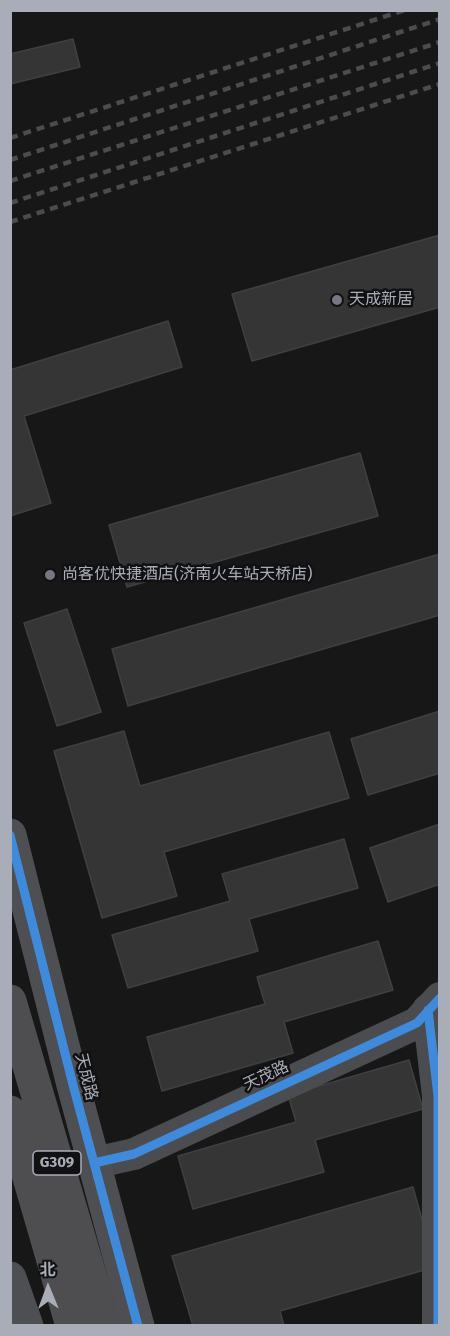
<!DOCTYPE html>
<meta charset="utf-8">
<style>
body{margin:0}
#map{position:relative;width:450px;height:1336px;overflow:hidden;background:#171717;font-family:"Fira Sans","Noto Sans SC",sans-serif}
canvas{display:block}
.frame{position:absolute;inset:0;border:12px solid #a8adb8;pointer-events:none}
.north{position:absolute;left:18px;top:1258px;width:60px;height:60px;-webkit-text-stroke:4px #111113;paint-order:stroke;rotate:359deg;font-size:16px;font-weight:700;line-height:24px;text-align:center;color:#a8adb8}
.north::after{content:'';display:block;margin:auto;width:21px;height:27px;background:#a8adb8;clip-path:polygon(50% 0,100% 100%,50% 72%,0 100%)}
</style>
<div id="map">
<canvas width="450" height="1336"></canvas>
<div class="frame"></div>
<div class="north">北</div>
</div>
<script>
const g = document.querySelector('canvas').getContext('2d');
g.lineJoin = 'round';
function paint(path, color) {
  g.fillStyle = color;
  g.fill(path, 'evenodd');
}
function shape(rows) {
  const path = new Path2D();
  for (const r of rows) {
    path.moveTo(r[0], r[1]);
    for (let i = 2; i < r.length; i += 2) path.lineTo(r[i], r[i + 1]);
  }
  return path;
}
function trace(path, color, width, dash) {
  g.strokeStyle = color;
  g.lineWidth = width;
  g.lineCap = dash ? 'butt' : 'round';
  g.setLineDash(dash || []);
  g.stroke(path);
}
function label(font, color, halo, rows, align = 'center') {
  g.font = font + ' "Fira Sans","Noto Sans SC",sans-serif';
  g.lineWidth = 5;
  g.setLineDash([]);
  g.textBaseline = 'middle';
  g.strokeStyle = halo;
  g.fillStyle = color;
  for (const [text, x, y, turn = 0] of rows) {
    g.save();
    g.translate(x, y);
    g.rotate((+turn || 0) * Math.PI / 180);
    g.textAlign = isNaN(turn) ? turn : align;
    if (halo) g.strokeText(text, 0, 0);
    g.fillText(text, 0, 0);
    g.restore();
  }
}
const building = shape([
 [73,39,80,67,10,84,10,54,73,39],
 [440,235,440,307,252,361,232,294,440,235],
 [168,321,182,367,24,416,51,503,10,516,10,370,168,321],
 [360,453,378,516,127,587,109,525,360,453],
 [440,554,440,615,128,706,112,649,440,554],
 [67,609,101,712,57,726,24,623,67,609],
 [440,711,440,773,368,795,351,739,440,711],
 [124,731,140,786,329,732,349,798,164,852,177,896,102,918,54,751,124,731],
 [440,824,440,884,388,902,370,848,440,824],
 [344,839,358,888,249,919,258,951,128,988,112,935,230,901,222,874,344,839],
 [378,941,393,990,284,1022,293,1053,162,1091,147,1037,265,1004,257,977,378,941],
 [409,1060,423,1109,315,1140,324,1172,193,1209,178,1156,296,1122,288,1095,409,1060],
 [413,1187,435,1267,280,1311,284,1326,193,1326,172,1256,413,1187]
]);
paint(building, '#353536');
trace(building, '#3f4043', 1.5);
trace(shape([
 [428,1010,438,1096,438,1326],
 [94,1163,134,1154,417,1023,440,998]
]), '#4b4c50', 32);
trace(shape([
 [10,835,73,1085,138,1326],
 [10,1278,27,1326]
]), '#4d4f52', 33);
trace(shape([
 [10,1001,105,1326],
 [10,1112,72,1326]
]), '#4e4e51', 33);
trace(shape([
 [10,138,405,10],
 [10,160,440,19],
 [10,181,440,42],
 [10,203,440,63],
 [10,222,440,84]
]), '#4b4c4f', 4.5, [8, 6]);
trace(shape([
 [10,835,73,1085,138,1326],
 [428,1010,438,1096,438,1326],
 [94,1163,134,1154,417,1023,440,998]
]), '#408adc', 9);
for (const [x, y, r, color] of [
 [337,300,6,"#757880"],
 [50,575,6,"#757880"]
]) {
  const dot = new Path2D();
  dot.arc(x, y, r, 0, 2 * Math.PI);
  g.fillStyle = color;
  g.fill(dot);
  trace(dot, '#111113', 2);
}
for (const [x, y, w] of [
 [57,1163,48]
]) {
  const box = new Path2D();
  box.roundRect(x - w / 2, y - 12, w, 24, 4.5);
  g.fillStyle = '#111113';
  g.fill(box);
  trace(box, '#a8adb8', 1.5);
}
label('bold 15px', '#a8adb8', null, [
 ["G309",57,1163]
]);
label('16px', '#a8adb8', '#111113', [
 ["天成新居",349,300],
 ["尚客优快捷酒店(济南火车站天桥店)",62,575]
], 'left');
label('16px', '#a8adb8', '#111113', [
 ["天茂路",266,1076,-25],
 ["天成路",86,1077,76]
]);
</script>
